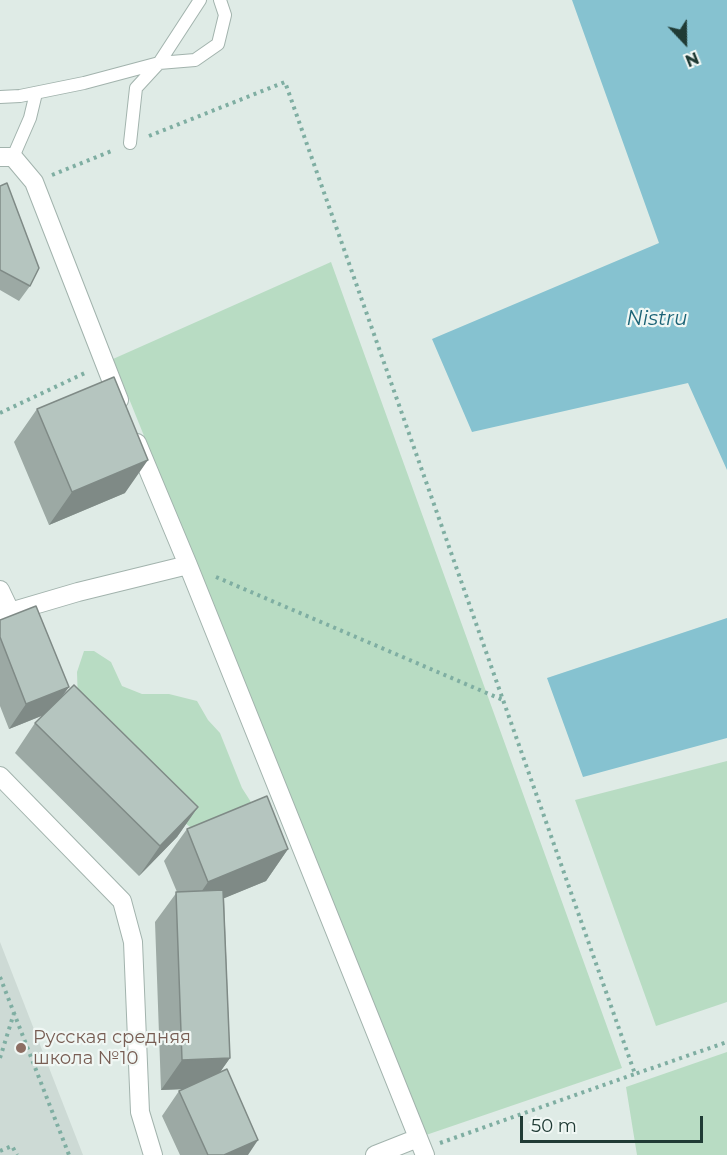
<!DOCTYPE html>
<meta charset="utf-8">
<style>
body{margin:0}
#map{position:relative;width:727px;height:1155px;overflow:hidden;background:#dfebe6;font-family:Montserrat,sans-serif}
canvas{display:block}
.north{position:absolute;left:655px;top:12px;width:60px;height:60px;-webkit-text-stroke:4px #f0f7f4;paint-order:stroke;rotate:158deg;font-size:16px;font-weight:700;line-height:24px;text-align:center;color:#203b35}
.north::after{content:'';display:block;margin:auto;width:21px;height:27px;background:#203b35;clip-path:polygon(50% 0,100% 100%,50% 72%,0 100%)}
.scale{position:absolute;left:520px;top:1116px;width:183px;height:27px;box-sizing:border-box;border:3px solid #203b35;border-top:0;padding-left:8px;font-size:18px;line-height:21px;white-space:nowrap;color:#203b35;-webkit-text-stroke:4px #f0f7f4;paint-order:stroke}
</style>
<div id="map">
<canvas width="727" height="1155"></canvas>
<div class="north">N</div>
<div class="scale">50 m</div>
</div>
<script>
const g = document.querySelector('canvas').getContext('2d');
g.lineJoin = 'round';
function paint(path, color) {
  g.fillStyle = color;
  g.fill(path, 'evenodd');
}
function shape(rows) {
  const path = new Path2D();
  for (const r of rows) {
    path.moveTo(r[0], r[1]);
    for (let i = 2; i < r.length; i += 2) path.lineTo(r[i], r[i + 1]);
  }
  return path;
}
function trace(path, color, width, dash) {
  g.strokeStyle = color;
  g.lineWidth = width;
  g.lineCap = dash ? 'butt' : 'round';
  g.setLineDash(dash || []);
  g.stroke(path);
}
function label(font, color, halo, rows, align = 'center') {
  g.font = font + ' Montserrat,sans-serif';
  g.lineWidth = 4.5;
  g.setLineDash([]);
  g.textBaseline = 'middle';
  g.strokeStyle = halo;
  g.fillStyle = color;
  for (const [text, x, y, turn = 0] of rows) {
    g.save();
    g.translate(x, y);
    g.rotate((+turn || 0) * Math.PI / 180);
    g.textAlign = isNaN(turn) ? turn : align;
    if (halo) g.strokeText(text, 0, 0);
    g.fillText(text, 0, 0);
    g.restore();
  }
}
paint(shape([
 [0,942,83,1155,0,1155]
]), '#cddad5');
paint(shape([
 [331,262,622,1068,426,1135,113,359],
 [84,651,94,651,111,662,122,686,142,694,169,694,197,701,208,720,220,733,242,788,256,810,194,830,146,793,78,703,77,672],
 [727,761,727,1002,656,1026,575,800],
 [727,1052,727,1155,637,1155,626,1087]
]), '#b8dcc3');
paint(shape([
 [572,0,727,0,727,470,688,383,472,432,432,339,659,243],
 [727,618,727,738,583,777,547,678]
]), '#86c2d0');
const lane = shape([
 [0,97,20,96,84,83,159,63,195,60,218,44,225,15,220,0],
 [130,143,136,88,159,63,200,0],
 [13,157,30,118,36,93]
]);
const street = shape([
 [0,157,13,157,34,182,119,400],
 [137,443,188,565,425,1155],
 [0,590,11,613],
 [0,615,78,592,188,565],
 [0,776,122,901,133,942,140,1112,153,1155],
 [375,1155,418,1138]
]);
trace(lane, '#a2b3ad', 14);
trace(street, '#a2b3ad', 20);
trace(shape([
 [149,136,285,82,635,1074,727,1042],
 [52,175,114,150],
 [0,413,87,372],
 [216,577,503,700],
 [0,977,69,1155],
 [0,1058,14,1013],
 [440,1143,635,1074],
 [0,1151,12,1146,17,1155]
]), '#7faea2', 4, [3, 4.5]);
trace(lane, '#fff', 12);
trace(street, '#fff', 18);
paint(shape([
 [0,186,30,286,19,301,0,290],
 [37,409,125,493,49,525,14,442],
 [0,620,62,697,198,807,177,837,139,876,15,753,35,723,44,715,9,729,0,706],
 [187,829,288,849,266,881,224,898,230,1058,219,1073,248,1155,180,1155,162,1116,179,1091,185,1089,161,1090,155,922,177,892,164,861]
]), '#9ca9a4');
paint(shape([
 [148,460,125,493,49,525,72,492],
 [69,687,51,712,9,729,26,704],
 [198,807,177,837,139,876,160,846],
 [288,849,266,881,186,914,208,882],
 [230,1058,209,1088,161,1090,182,1060],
 [258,1140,248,1155,224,1155]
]), '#7f8a86');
const building = shape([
 [7,183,39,268,30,286,0,270,0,186,7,183],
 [114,377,148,460,72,492,37,409,114,377],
 [36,606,69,687,26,704,0,637,0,620,36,606],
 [74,685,198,807,160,846,35,723,74,685],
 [267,796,288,849,208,882,187,829,267,796],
 [223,890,230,1058,182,1060,176,892,223,890],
 [227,1069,258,1140,224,1155,208,1155,179,1091,227,1069]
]);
paint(building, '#b5c5bf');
trace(building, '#7f8a86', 1.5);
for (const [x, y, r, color] of [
 [21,1048,6,"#8d6e63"]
]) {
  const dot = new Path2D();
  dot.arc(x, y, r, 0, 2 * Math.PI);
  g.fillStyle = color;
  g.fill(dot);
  trace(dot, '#f0f7f4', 2);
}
label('18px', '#785e54', '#f0f7f4', [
 ["Русская средняя",33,1038],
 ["школа №10",33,1059]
], 'left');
label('italic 20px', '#1b6376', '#f0f7f4', [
 ["Nistru",657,319]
]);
</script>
